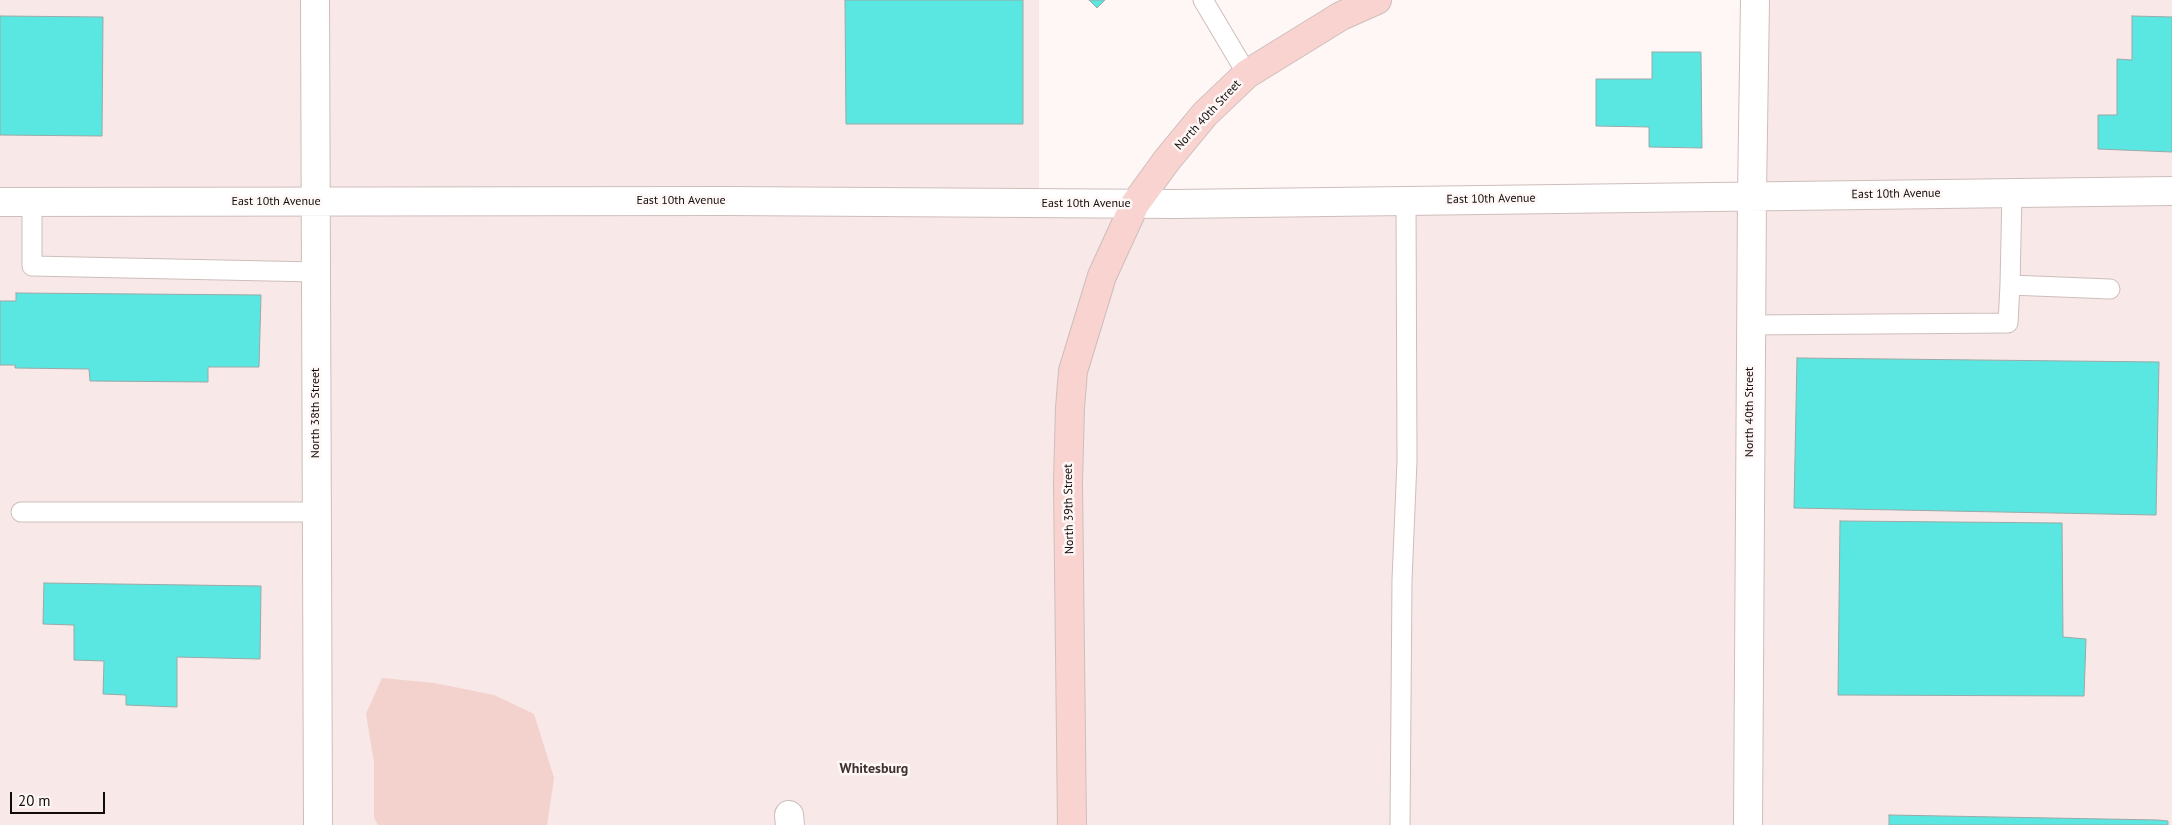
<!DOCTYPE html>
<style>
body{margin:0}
#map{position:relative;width:2172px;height:825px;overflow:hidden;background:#fef7f6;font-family:"PT Sans",sans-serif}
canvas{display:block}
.scale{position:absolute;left:10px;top:792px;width:95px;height:22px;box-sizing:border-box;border:2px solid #110c0b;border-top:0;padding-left:6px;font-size:15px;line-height:18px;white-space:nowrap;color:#110c0b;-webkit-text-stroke:4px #fef7f6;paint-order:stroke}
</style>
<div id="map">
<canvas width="2172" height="825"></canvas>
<div class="scale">20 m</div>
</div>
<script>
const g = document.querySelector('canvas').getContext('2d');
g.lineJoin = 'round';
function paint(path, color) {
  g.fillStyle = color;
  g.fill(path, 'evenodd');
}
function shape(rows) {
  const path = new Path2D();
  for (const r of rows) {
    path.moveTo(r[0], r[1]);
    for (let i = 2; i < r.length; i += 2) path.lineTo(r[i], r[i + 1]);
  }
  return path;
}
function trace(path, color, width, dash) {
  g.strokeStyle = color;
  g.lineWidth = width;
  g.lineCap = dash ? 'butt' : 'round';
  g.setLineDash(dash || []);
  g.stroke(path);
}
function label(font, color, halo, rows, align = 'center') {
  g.font = font + ' "PT Sans",sans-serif';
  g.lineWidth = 5;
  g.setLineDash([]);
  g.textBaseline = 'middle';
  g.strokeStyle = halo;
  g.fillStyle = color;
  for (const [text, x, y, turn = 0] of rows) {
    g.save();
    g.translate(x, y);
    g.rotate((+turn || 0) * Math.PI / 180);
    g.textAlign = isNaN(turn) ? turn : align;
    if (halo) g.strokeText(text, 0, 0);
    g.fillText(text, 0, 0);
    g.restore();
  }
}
paint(shape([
 [0,0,1039,0,1039,198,0,194],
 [1752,0,2172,0,2172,180,1756,187],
 [2172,198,2172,825,0,825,0,211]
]), '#f8e8e7');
paint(shape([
 [382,678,434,683,494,695,534,714,554,778,547,825,378,825,374,818,374,762,366,714]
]), '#f3d1cc');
const building = shape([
 [845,0,1023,0,1023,124,846,124,845,0],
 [1089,0,1105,0,1097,8,1089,0],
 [0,16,103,17,102,136,0,135,0,16],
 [2132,16,2172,17,2172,152,2098,149,2098,115,2117,115,2117,59,2132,60,2132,16],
 [1652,52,1701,52,1702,148,1649,147,1649,127,1596,126,1596,79,1652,79,1652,52],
 [16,293,261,295,259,367,208,367,208,382,90,381,89,369,15,368,15,365,0,365,0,301,16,301,16,293],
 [1797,358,2159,362,2156,515,1794,508,1797,358],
 [1840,521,2062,523,2063,637,2086,639,2084,696,1838,695,1840,521],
 [44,583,261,586,260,659,177,657,177,707,126,705,126,695,103,694,104,661,74,660,74,625,43,624,44,583],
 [1889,815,2158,820,2168,821,2168,825,1889,825,1889,815]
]);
paint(building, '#5be7e1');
trace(building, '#99aaa8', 1);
const lane = shape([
 [1203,0,1247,74],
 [32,202,32,266,316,272],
 [2010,285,2012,192],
 [1751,325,2008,323,2010,285,2110,289],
 [21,512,317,512],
 [1400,825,1402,580,1407,461,1406,201]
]);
const street = shape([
 [315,0,318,825],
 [0,202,727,201,1175,204,2172,191],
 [789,815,790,825],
 [1748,825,1752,195,1755,0]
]);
const secondary = shape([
 [1072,825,1068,482,1070,408,1073,371,1102,276,1135,204,1167,160,1205,114,1247,74,1341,16,1377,0]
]);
trace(lane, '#cebebb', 21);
trace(street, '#cebebb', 30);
trace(secondary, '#cebebb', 30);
trace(lane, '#fff', 19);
trace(street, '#fff', 28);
trace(secondary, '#f8d3d0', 28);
label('12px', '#110c0b', '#fef7f6', [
 ["North 40th Street",1208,115,-47],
 ["East 10th Avenue",1896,194,-1],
 ["East 10th Avenue",1491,199,-1],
 ["East 10th Avenue",681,201],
 ["East 10th Avenue",276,202],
 ["East 10th Avenue",1086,204],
 ["North 40th Street",1750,412,-90],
 ["North 38th Street",316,413,-90],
 ["North 39th Street",1069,509,-91]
]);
label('bold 14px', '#3e312f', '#fef7f6', [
 ["Whitesburg",874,769]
]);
</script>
